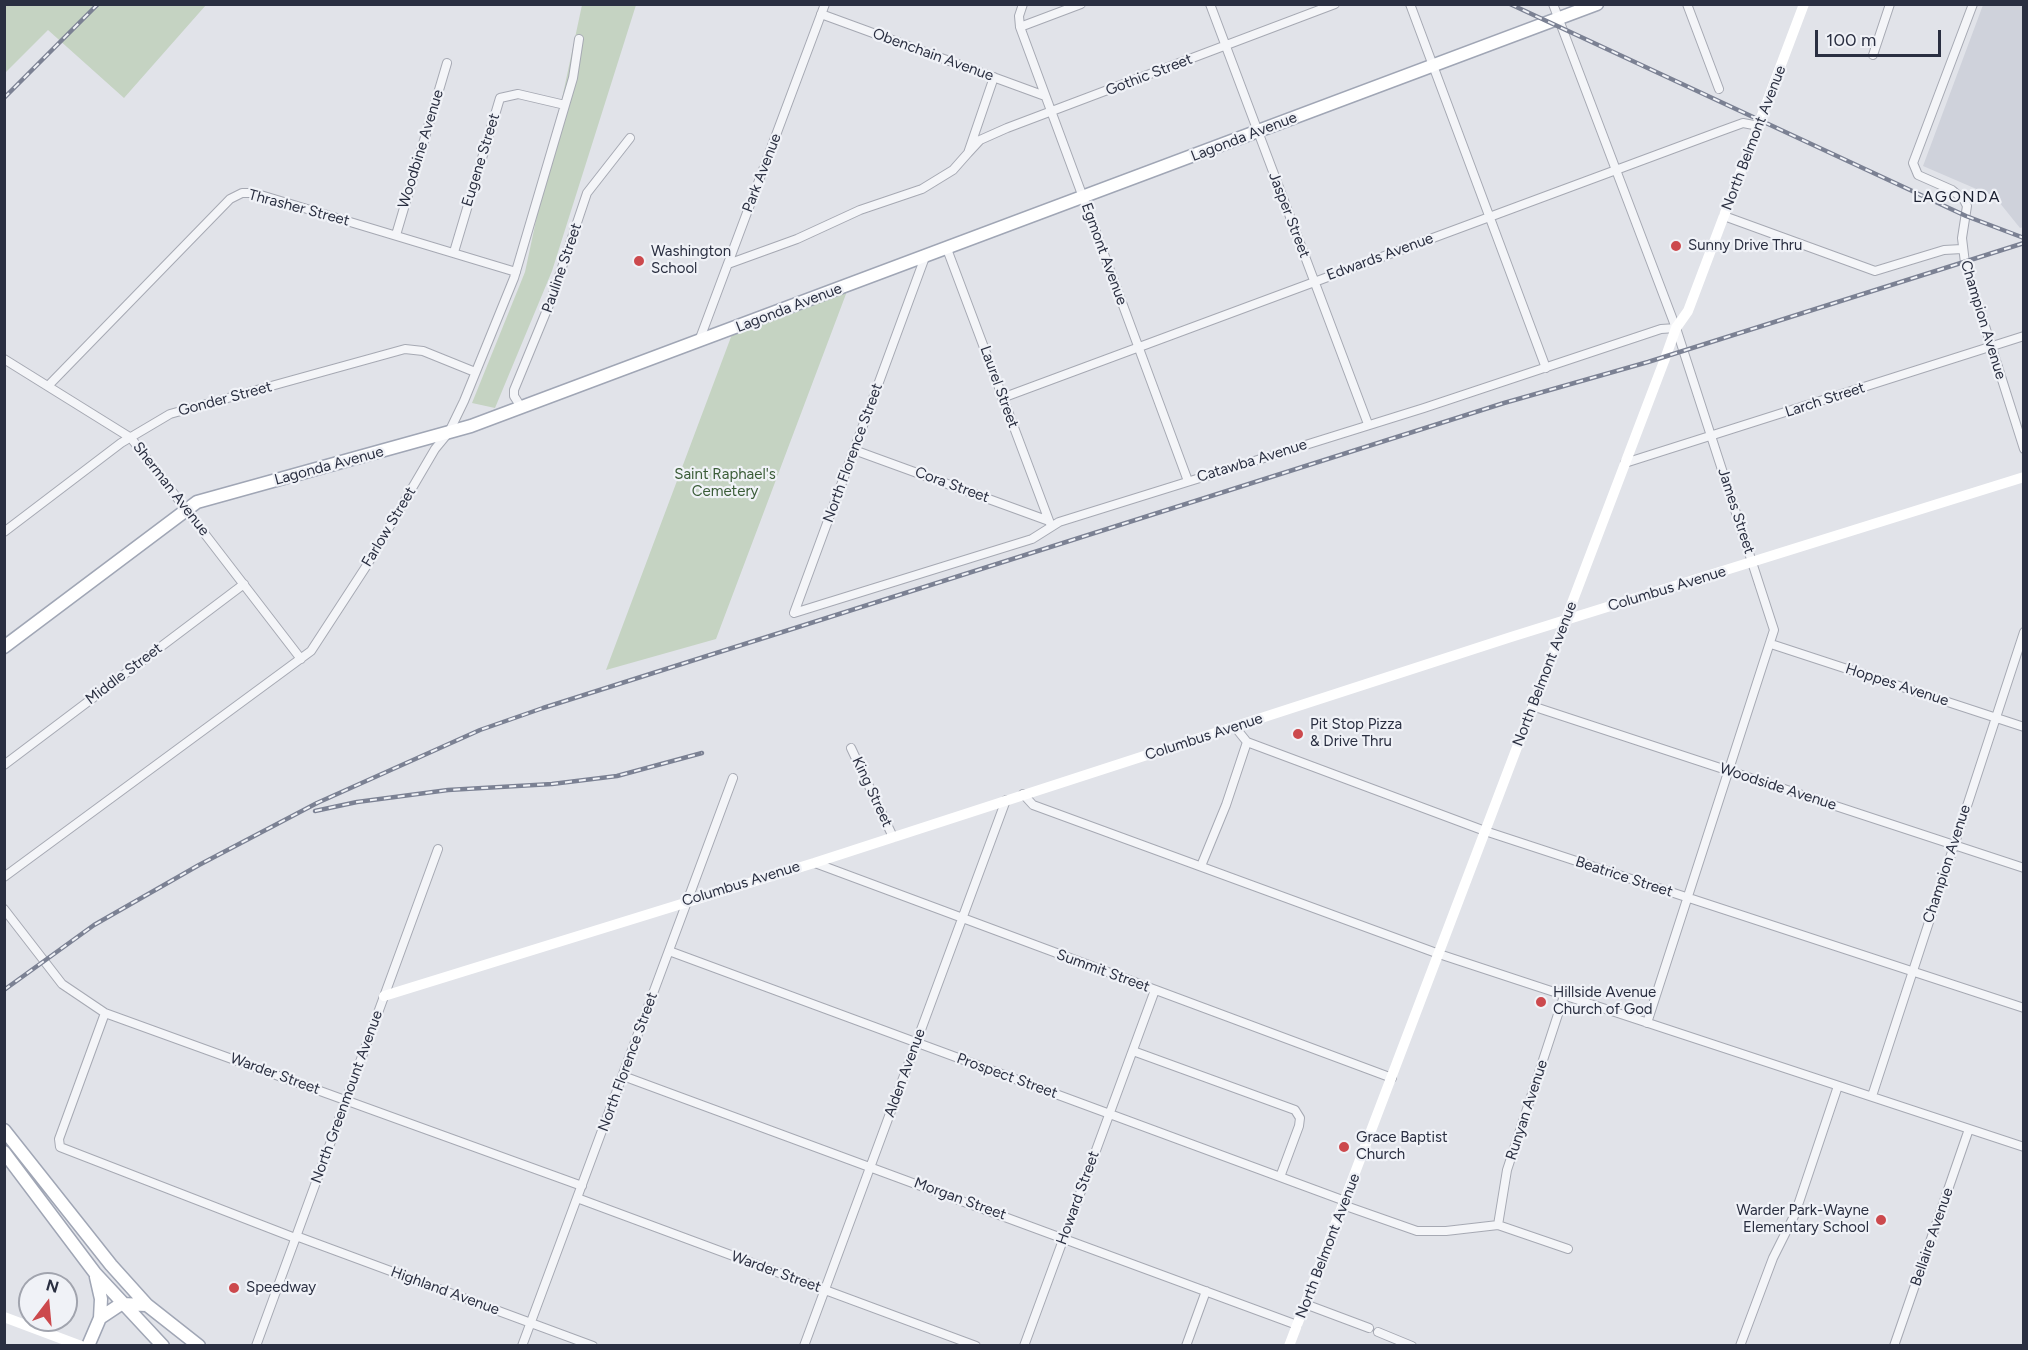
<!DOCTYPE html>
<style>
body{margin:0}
#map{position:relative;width:2028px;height:1350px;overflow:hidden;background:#e1e3e9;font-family:Figtree,sans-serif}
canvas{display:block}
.frame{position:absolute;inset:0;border:6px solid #2a2f41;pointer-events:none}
.north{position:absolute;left:18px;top:1272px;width:60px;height:60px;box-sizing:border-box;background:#f0f2f7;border:2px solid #a1a4ae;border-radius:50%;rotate:16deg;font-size:16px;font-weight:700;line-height:24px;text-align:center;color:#2a2f41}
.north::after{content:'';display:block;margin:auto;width:21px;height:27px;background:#cc494d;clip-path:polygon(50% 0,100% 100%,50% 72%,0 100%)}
.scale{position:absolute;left:1815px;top:30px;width:126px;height:27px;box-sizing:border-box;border:3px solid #2a2f41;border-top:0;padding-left:8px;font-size:18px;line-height:21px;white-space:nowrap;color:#2a2f41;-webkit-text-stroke:4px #f0f2f7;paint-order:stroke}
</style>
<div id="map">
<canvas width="2028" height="1350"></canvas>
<div class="frame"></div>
<div class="north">N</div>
<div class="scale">100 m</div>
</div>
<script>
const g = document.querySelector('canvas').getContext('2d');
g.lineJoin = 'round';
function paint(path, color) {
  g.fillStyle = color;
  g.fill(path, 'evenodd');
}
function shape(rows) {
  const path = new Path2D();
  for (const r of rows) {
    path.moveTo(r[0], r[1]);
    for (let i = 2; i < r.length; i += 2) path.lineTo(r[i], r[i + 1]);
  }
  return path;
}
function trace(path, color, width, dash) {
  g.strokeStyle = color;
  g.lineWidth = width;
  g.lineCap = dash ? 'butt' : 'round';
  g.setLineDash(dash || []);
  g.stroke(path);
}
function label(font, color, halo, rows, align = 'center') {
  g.font = font + ' Figtree,sans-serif';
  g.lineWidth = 4.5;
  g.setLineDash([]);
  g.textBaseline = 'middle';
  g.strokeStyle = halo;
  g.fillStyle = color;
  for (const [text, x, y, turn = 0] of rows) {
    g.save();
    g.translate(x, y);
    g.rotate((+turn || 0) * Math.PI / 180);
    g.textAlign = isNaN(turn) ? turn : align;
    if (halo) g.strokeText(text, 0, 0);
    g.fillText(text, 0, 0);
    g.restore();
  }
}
paint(shape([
 [1983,5,2023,5,2024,227,2020,228,1995,197,1923,166]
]), '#cfd2db');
paint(shape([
 [5,4,206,4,206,5,124,98,48,30,5,73],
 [582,5,636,5,552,271,495,408,472,403,525,272],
 [849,286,716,639,606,670,734,329]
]), '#c5d3c2');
const street = shape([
 [1023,4,1019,16,1020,27,1188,481],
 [1210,4,1368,424],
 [1410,4,1546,368],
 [1553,4,1676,328,1774,630,1647,1023],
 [1687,4,1719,89],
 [1973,4,1913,163,1918,175,1952,190,1964,200,1967,206,1962,238,1965,263,2024,449],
 [821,14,1045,96],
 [1020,27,1081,4],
 [1873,55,1890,4],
 [968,153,980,140,1007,128,1335,4],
 [1724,216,1875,271,1944,250,1962,249],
 [396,235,447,63],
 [947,249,1051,526],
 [454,252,500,98,518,94,565,105],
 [925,257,794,613,1032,539,1059,522,1424,408,1661,329,1676,328],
 [728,264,797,239,860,210,922,189,953,170,968,153,994,77],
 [699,341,825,4],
 [4,359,131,438,301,659],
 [48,386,230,199,242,193,254,193,516,272],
 [1002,398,1721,131,1743,123,1759,126],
 [521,407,514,396,514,390,551,300,587,193,630,138],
 [854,450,1049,521],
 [1625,463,2024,336],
 [4,532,121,443,170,414,405,349,423,351,475,372],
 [1771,644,2024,727],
 [1532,706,2024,868],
 [1235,727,1247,742,1485,831,2024,1008],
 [851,748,893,837],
 [4,765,244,584],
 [1023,794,1033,805,1439,954,2024,1147],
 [815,863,1392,1078],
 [1201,866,1226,805,1247,742],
 [4,877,311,651,367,565,435,449,449,432,464,401,514,278,573,78,579,39],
 [4,909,62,984,105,1013,582,1186],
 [669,951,1345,1201],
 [105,1013,59,1139,60,1147,295,1238],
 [1133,1051,1295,1110,1300,1118,1299,1126,1280,1177],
 [623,1076,1297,1325],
 [1872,1096,2024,632],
 [577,1198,976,1346],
 [1343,1205,1417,1231,1446,1231,1498,1225,1568,1249],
 [1498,1225,1507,1170,1564,996],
 [296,1236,593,1346],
 [1305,1304,1369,1328],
 [1378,1332,1412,1346],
 [256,1346,438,849],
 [522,1346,733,778],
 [804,1346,1006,800],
 [1024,1346,1155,990],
 [1186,1346,1206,1291],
 [1740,1346,1773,1258,1795,1214,1838,1086],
 [1894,1346,1969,1129]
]);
const primary = shape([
 [4,647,197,502,471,426,1597,4],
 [4,1130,111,1265,147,1305,199,1346],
 [4,1152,95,1273,163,1346],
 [96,1277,101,1299,100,1318],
 [88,1346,100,1318,121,1304,147,1305]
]);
trace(street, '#a6a9b3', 10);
trace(primary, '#a0a6b5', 15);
trace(street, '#f4f5f8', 8);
trace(shape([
 [384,996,814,863,1511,637,2024,477],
 [4,1317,81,1346],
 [1289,1346,1666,356,1676,328,1688,311,1804,4]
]), '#fff', 10);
trace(primary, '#fff', 12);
const rail = shape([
 [1510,4,1966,216,2024,238],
 [4,98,98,4],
 [315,811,357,802,448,790,552,784,617,776,702,753],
 [4,990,94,925,199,865,317,803,480,730,543,708,1504,403,1648,362,2024,243]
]);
trace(rail, '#7b8193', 4.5);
trace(rail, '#f0f2f7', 2, [7]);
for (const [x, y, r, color] of [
 [1676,246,6,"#cc494d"],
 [639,261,6,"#cc494d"],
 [1298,734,6,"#cc494d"],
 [1541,1002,6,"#cc494d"],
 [1344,1147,6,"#cc494d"],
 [1881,1220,6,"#cc494d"],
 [234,1288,6,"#cc494d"]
]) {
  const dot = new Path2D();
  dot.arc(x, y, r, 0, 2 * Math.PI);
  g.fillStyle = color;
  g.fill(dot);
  trace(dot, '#f0f2f7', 2);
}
label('15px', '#2a2f41', '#f0f2f7', [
 ["Obenchain Avenue",933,55,20],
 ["Gothic Street",1149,75,-21],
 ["Lagonda Avenue",1244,137,-21],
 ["North Belmont Avenue",1754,138,-69],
 ["Woodbine Avenue",421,149,-73],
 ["Eugene Street",481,160,-73],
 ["Park Avenue",762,173,-69],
 ["Thrasher Street",299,208,15],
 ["Jasper Street",1289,215,69],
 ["Egmont Avenue",1104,254,70],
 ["Edwards Avenue",1380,257,-20],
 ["Pauline Street",562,268,-71],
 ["Lagonda Avenue",789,308,-21],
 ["Champion Avenue",1983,320,73],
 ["Laurel Street",999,387,70],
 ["Gonder Street",225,399,-15],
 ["Larch Street",1825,400,-18],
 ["North Florence Street",853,453,-70],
 ["Catawba Avenue",1252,461,-17],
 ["Lagonda Avenue",329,466,-15],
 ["Cora Street",952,485,20],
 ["Sherman Avenue",171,489,52],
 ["James Street",1736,511,72],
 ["Farlow Street",389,527,-59],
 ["Columbus Avenue",1667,589,-17],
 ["Middle Street",124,674,-37],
 ["North Belmont Avenue",1545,674,-69],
 ["Hoppes Avenue",1897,685,18],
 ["Columbus Avenue",1204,737,-18],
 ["Woodside Avenue",1778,787,18],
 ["King Street",872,792,65],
 ["Champion Avenue",1947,864,-72],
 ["Beatrice Street",1624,877,18],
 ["Columbus Avenue",741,884,-17],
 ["Summit Street",1103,971,20],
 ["North Florence Street",628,1062,-70],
 ["Alden Avenue",905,1073,-70],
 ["Warder Street",275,1074,20],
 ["Prospect Street",1007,1076,20],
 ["North Greenmount Avenue",347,1097,-70],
 ["Runyan Avenue",1527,1110,-72],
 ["Howard Street",1078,1198,-70],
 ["Morgan Street",960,1199,20],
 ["Bellaire Avenue",1932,1237,-71],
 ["North Belmont Avenue",1328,1246,-69],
 ["Warder Street",776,1272,20],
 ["Highland Avenue",445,1291,20]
]);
label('15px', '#2a2f41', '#f0f2f7', [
 ["Sunny Drive Thru",1688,246],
 ["Washington",651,252],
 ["School",651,269],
 ["Pit Stop Pizza",1310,725],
 ["& Drive Thru",1310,742],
 ["Hillside Avenue",1553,993],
 ["Church of God",1553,1010],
 ["Grace Baptist",1356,1138],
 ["Church",1356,1155],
 ["Warder Park-Wayne",1869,1211,"right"],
 ["Elementary School",1869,1228,"right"],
 ["Speedway",246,1288]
], 'left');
label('15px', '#3a5c37', '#f0f2f7', [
 ["Saint Raphael's",725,475],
 ["Cemetery",725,492]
]);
g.letterSpacing = '1.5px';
label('16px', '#1c2132', '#f0f2f7', [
 ["LAGONDA",1957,197]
]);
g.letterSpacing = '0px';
</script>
